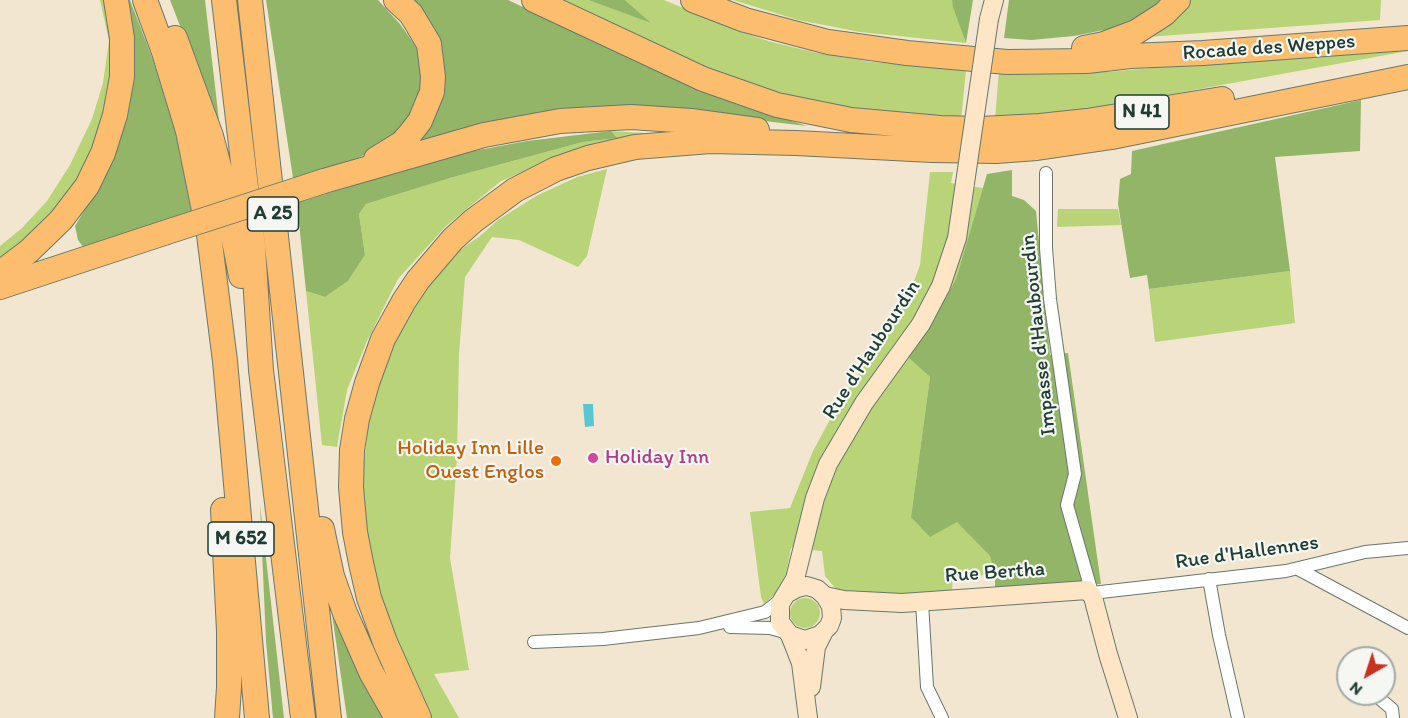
<!DOCTYPE html>
<style>
body{margin:0}
#map{position:relative;width:1408px;height:718px;overflow:hidden;background:#f2e6d0;font-family:Itim,sans-serif}
canvas{display:block}
.north{position:absolute;left:1336px;top:646px;width:60px;height:60px;box-sizing:border-box;background:#f6f6f2;border:2px solid #a0aca6;border-radius:50%;rotate:219deg;font-size:16px;font-weight:700;line-height:24px;text-align:center;color:#1f3d34}
.north::after{content:'';display:block;margin:auto;width:21px;height:27px;background:#c8321e;clip-path:polygon(50% 0,100% 100%,50% 72%,0 100%)}
</style>
<div id="map">
<canvas width="1408" height="718"></canvas>
<div class="north">N</div>
</div>
<script>
const g = document.querySelector('canvas').getContext('2d');
g.lineJoin = 'round';
function paint(path, color) {
  g.fillStyle = color;
  g.fill(path, 'evenodd');
}
function shape(rows) {
  const path = new Path2D();
  for (const r of rows) {
    if (r.length === 3) {
      path.moveTo(r[0] + r[2], r[1]);
      path.arc(r[0], r[1], r[2], 0, 2 * Math.PI);
      continue;
    }
    path.moveTo(r[0], r[1]);
    for (let i = 2; i < r.length; i += 2) path.lineTo(r[i], r[i + 1]);
  }
  return path;
}
function trace(path, color, width, dash) {
  g.strokeStyle = color;
  g.lineWidth = width;
  g.lineCap = dash ? 'butt' : 'round';
  g.setLineDash(dash || []);
  g.stroke(path);
}
function label(font, color, halo, rows, align = 'center') {
  g.font = font + ' Itim,sans-serif';
  g.lineWidth = 4.5;
  g.setLineDash([]);
  g.textBaseline = 'middle';
  g.strokeStyle = halo;
  g.fillStyle = color;
  for (const [text, x, y, turn = 0] of rows) {
    g.save();
    g.translate(x, y);
    g.rotate((+turn || 0) * Math.PI / 180);
    g.textAlign = isNaN(turn) ? turn : align;
    if (halo) g.strokeText(text, 0, 0);
    g.fillText(text, 0, 0);
    g.restore();
  }
}
paint(shape([
 [100,0,108,0,114,51,107,113,91,159,66,200,41,228,0,261,0,246,22,228,47,201,70,165,92,119,103,83,109,41],
 [563,0,588,0,649,22,625,0,664,0,733,29,768,41,817,53,872,62,966,70,961,120,866,113,785,95,724,74,657,46],
 [733,0,952,0,966,43,860,32,798,20],
 [1190,0,1381,0,1380,20,1147,37,1182,10],
 [1408,48,1408,51,1090,109,995,120,999,70,1107,72,1260,58],
 [611,131,645,133,630,140,551,160,501,181,446,226,398,279,367,341,347,390,337,447,322,445,306,291,325,297,348,281,365,255,359,214,366,204,450,178,583,142,616,138],
 [607,169,587,256,578,267,519,240,492,237,465,277,459,354,457,457,450,558,469,670,434,674,459,718,432,718,411,676,371,571,362,481,369,417,393,335,447,259,480,236,498,220,536,196,577,177],
 [930,172,953,172,951,183,983,188,956,279,931,325,908,356,930,377,911,517,957,521,990,556,995,575,953,576,952,591,862,596,836,589,825,576,822,551,791,548,786,574,775,594,764,604,761,597,750,512,790,508,813,451,839,403,890,329,910,292,920,265],
 [1058,209,1118,209,1121,225,1057,227],
 [1290,271,1295,323,1155,342,1149,289],
 [805,613,15]
]), '#b9d378');
paint(shape([
 [125,0,130,0,153,60,185,163,197,209,86,251,78,240,75,226,104,178],
 [170,0,205,0,220,129],
 [266,0,378,0,400,24,419,51,422,89,410,121,388,141,348,164,293,178],
 [408,0,508,0,642,63,735,103,807,126,679,111,414,145,435,113],
 [588,0,625,0,651,23],
 [952,0,973,0,966,43,953,7],
 [1009,0,1163,0,1154,9,1119,27,1074,36,1031,40,1004,38],
 [1361,100,1360,151,1275,157,1290,271,1149,289,1147,275,1130,278,1118,204,1120,179,1131,174,1132,151],
 [611,131,617,138,583,142,450,178,366,204,359,214,365,255,348,281,325,297,306,291,297,203,447,156,527,141],
 [1012,170,1012,196,1024,200,1036,211,1050,355,1068,353,1101,584,995,590,995,575,990,556,957,522,930,537,911,517,930,377,908,357,931,325,956,279,987,174],
 [260,505,284,718,273,718,266,641],
 [330,600,384,718,347,718]
]), '#92b568');
paint(shape([
 [583,404,593,404,594,426,585,427]
]), '#5ac6d2');
const street = shape([
 [1046,173,1046,248,1050,299,1075,474,1067,505,1092,593,1286,571,1365,552,1408,548],
 [1298,569,1408,628],
 [1209,579,1219,635,1238,718],
 [922,602,927,687,942,718],
 [730,627,770,628,788,633],
 [534,642,603,639,699,628,765,612,783,598],
 [1379,698,1392,709,1393,718]
]);
const secondary = shape([
 [989,19,994,0],
 [788,593,797,588,807,586,817,589,825,596,831,606,832,618,829,626,820,635,805,640,790,635,780,622,780,604,795,579,815,498,828,464,864,403,921,324,941,286,957,238,965,183],
 [825,596,844,600,902,603,1087,590,1093,597,1108,654,1128,718],
 [790,635,801,663,808,718],
 [811,687,816,647,823,633]
]);
const highway = shape([
 [145,0,164,52,188,131,209,235,225,361,257,718],
 [224,0,253,247,261,370,303,718],
 [250,0,329,718],
 [534,0,703,79,777,105,851,120,940,128,980,129,1040,126,1087,121,1222,99],
 [693,0,745,20,828,42,907,53,1007,62,1087,61,1130,56,1203,53,1408,38],
 [175,38,211,136,221,174,241,276],
 [1084,48,1104,44,1136,32,1164,14,1178,0],
 [376,159,402,143,410,134,420,121,432,92,433,77,429,44,411,14,396,0],
 [324,181,484,135,560,121,631,117,691,121,757,130],
 [0,273,29,251,61,220,87,186,103,153,115,115,122,77,122,38,116,0],
 [0,287,164,233],
 [223,510,229,631,229,687,227,718],
 [322,529,332,576,345,613,371,672,397,718],
 [419,718,385,642,369,598,361,563,355,532,351,487,352,450,357,419,367,383,383,339,404,301,418,280,453,239,473,221,515,190,556,169,588,158,635,147,710,141,796,143,932,150,996,151,1037,148,1112,137,1408,77]
]);
trace(street, '#69786b', 14);
trace(secondary, '#69786b', 20);
trace(highway, '#69786b', 26);
trace(street, '#fff', 12);
trace(secondary, '#fee5c5', 18);
trace(highway, '#fcbd6f', 24);
const secondaryBridge = shape([
 [965,183,989,19]
]);
const highwayBridge = shape([
 [164,233,324,181]
]);
trace(secondaryBridge, '#69786b', 20, []);
trace(highwayBridge, '#69786b', 26, []);
trace(secondaryBridge, '#fee5c5', 18);
trace(highwayBridge, '#fcbd6f', 24);
for (const [x, y, r, color] of [
 [593,458,6,"#d1479c"],
 [556,461,6,"#e8710a"]
]) {
  const dot = new Path2D();
  dot.arc(x, y, r, 0, 2 * Math.PI);
  g.fillStyle = color;
  g.fill(dot);
  trace(dot, '#f6f6f2', 2);
}
for (const [x, y, w] of [
 [1142,112,54],
 [273,214,51],
 [241,539,66]
]) {
  const box = new Path2D();
  box.roundRect(x - w / 2, y - 17, w, 34, 4.5);
  g.fillStyle = '#f6f6f2';
  g.fill(box);
  trace(box, '#1f3d34', 1.5);
}
label('bold 20px', '#1f3d34', null, [
 ["N 41",1142,112],
 ["A 25",273,214],
 ["M 652",241,539]
]);
label('21px', '#1f3d34', '#f6f6f2', [
 ["Rocade des Weppes",1269,48,-4],
 ["Impasse d'Haubourdin",1039,335,-96],
 ["Rue d'Haubourdin",872,350,-57],
 ["Rue d'Hallennes",1247,553,-8],
 ["Rue Bertha",995,573,-4]
]);
label('21px', '#c56008', '#f6f6f2', [
 ["Holiday Inn Lille",544,449],
 ["Ouest Englos",544,473]
], 'right');
label('21px', '#b23c85', '#f6f6f2', [
 ["Holiday Inn",605,458]
], 'left');
</script>
